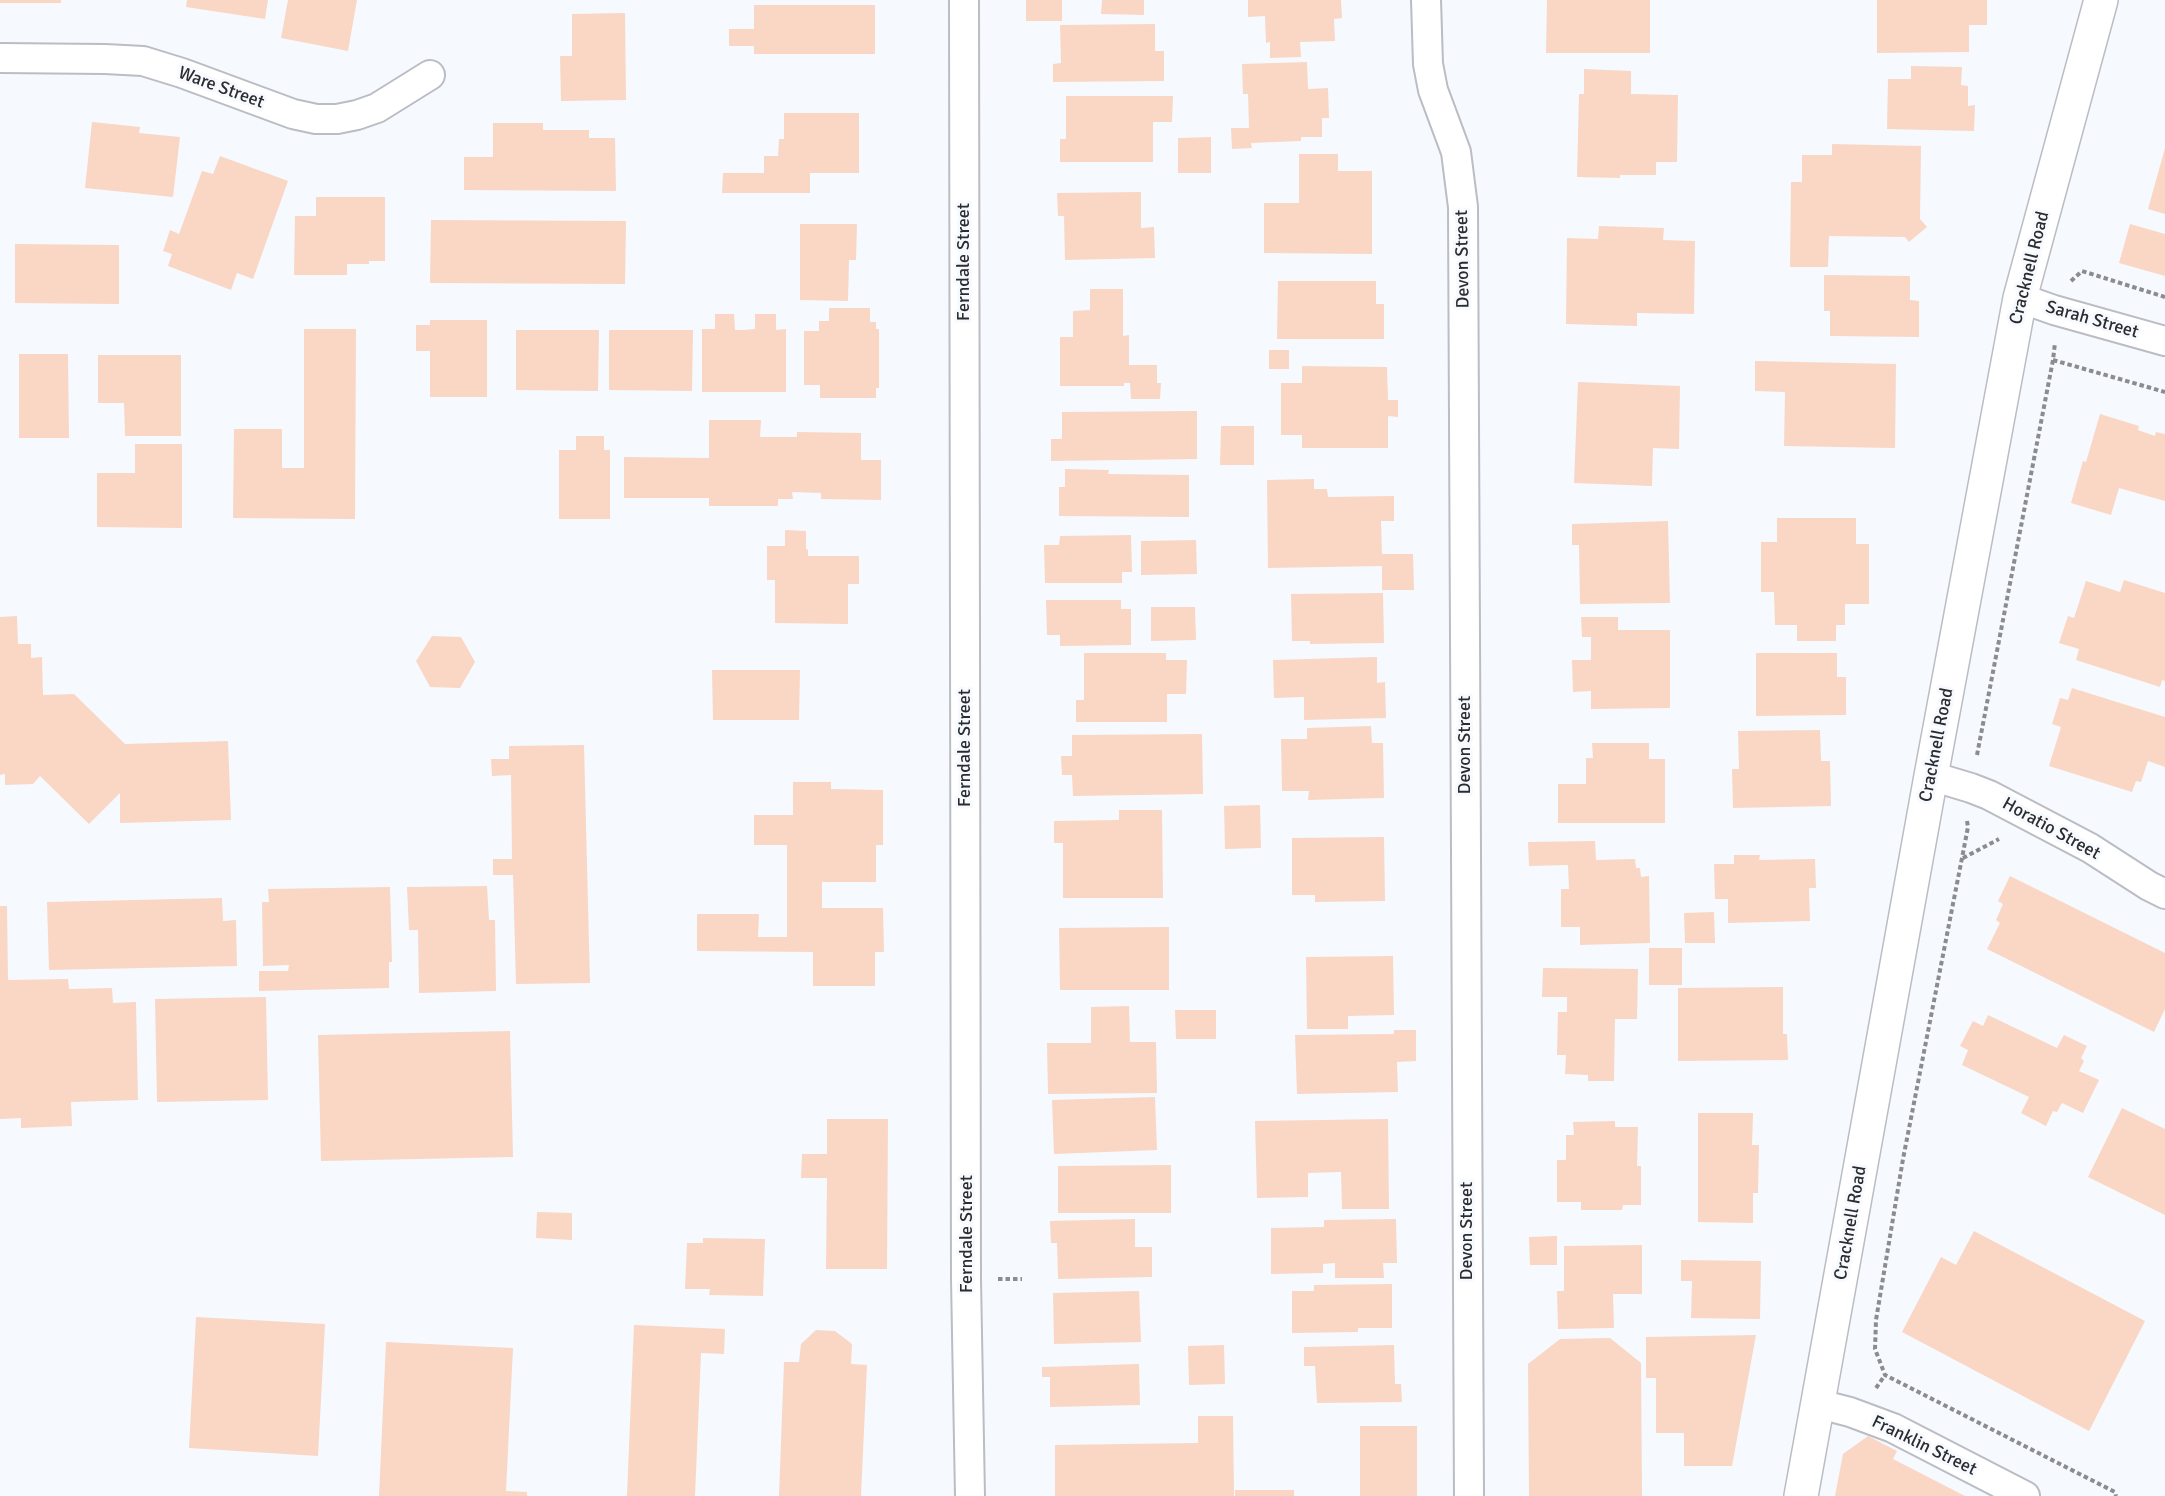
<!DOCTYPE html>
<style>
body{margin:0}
canvas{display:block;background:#f6f9fe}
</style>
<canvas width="2165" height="1496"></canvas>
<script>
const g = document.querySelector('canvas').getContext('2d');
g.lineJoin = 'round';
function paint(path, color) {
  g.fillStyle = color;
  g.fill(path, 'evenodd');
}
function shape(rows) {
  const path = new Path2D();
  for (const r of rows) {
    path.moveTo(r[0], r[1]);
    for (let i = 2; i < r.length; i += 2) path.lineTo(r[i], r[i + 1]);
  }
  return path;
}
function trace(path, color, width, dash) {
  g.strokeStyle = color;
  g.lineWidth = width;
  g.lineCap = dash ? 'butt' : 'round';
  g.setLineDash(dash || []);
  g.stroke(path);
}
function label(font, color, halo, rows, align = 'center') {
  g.font = font + ' Signika,sans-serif';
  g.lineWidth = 6;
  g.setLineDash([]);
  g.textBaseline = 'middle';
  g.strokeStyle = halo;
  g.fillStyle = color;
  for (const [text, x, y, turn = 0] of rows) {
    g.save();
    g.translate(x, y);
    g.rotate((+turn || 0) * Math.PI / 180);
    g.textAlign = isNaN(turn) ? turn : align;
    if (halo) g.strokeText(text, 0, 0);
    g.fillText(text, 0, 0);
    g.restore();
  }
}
paint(shape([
 [0,0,61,0,61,3,0,3],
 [187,0,268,0,265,19,186,7],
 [288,0,357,0,348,51,281,38],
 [1026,0,1062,0,1062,21,1026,21],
 [1102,0,1144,0,1144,15,1101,14],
 [1248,0,1341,0,1342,18,1334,19,1335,41,1300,42,1301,57,1270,58,1270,42,1266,43,1265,16,1248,17],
 [1547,0,1650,0,1650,53,1546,53],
 [1877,0,1987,0,1987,25,1969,25,1969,52,1877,53],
 [754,5,875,5,875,54,754,54,754,46,729,46,729,29,754,29],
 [625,13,626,100,561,101,560,56,572,56,572,14],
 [1155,24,1155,51,1164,51,1164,81,1053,82,1053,64,1061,63,1060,25],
 [1307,62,1308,89,1328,88,1329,118,1322,118,1322,137,1301,137,1301,141,1251,143,1252,148,1232,149,1231,128,1249,128,1248,94,1243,94,1242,64],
 [1911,66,1962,67,1961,85,1968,86,1968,106,1975,105,1974,131,1887,129,1888,79,1911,79],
 [1584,69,1631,71,1631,94,1678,95,1677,162,1656,162,1656,175,1620,175,1620,178,1577,177,1579,94,1584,94],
 [1066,96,1173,96,1172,122,1153,122,1153,162,1060,162,1060,139,1066,139],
 [784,113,859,113,859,173,810,173,810,193,722,193,723,173,764,173,764,156,778,156,779,139,784,139],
 [92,122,140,127,139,133,180,137,173,197,85,188],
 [493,123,543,123,543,130,589,130,589,138,615,138,616,191,464,190,464,157,493,157],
 [1211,137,1211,173,1178,173,1178,138],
 [1832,144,1921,146,1920,219,1927,227,1909,242,1905,237,1829,236,1828,267,1790,267,1791,182,1802,182,1802,155,1832,155],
 [2165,148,2165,214,2148,209],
 [1299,154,1338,154,1338,171,1372,171,1372,254,1264,253,1264,203,1299,203],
 [220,156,288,181,253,279,237,273,231,290,168,266,172,254,163,251,170,230,179,234,202,171,213,174],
 [1141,192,1141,228,1154,227,1155,258,1065,260,1064,216,1058,216,1057,193],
 [316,197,385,197,385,261,369,261,369,264,347,264,347,275,294,275,295,216,316,216],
 [431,220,626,221,625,284,430,283],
 [800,224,857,224,856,260,849,260,848,301,800,300],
 [2130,224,2165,234,2165,276,2119,263],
 [1599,226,1664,228,1663,240,1695,241,1694,314,1637,313,1637,326,1566,324,1567,238,1598,239],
 [15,244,119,245,119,304,15,303],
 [1824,275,1910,276,1910,300,1919,301,1919,337,1830,336,1830,311,1824,311],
 [1278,281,1376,281,1376,304,1384,304,1384,339,1277,339],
 [1090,289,1123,289,1123,336,1129,335,1129,365,1157,365,1157,383,1161,383,1160,399,1131,399,1130,383,1124,383,1124,386,1060,386,1060,337,1073,337,1073,311,1090,310],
 [829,308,870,308,870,322,876,322,876,329,879,329,879,388,876,388,876,398,820,398,820,385,804,385,804,331,819,331,819,321,829,321],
 [715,314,734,314,735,330,744,330,755,329,755,314,776,314,776,330,786,329,786,392,702,392,702,329,715,329],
 [430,320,487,320,487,397,430,397,430,351,416,351,416,325,430,325],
 [304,329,356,329,355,519,233,518,234,429,282,429,282,468,304,468],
 [516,330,599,330,598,391,516,390],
 [609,330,693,330,692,391,609,390],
 [1269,350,1289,350,1289,369,1269,369],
 [19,354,68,354,69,438,19,438],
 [98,355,181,355,181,436,125,436,124,403,98,403],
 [1755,361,1896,364,1895,448,1784,446,1785,392,1755,391],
 [1302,366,1387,367,1388,400,1398,400,1398,417,1388,416,1388,448,1302,448,1302,435,1281,435,1281,383,1302,383],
 [1578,382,1680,386,1679,449,1653,448,1652,486,1574,483],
 [1197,411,1197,459,1051,461,1051,439,1062,439,1062,412],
 [2100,414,2139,426,2138,430,2155,436,2156,432,2165,434,2165,501,2119,488,2111,515,2071,503,2083,461,2086,462],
 [709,420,761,420,760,437,797,437,797,432,861,433,861,460,881,460,881,500,821,499,821,493,792,492,793,499,778,499,778,506,709,506,709,498,624,498,624,457,709,458],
 [1221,426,1254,426,1254,465,1220,465],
 [576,436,604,436,604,450,610,450,610,519,559,519,559,450,576,450],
 [135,444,182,444,182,528,97,527,97,473,135,473],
 [1065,469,1109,470,1108,474,1189,475,1189,517,1059,516,1059,487,1065,487],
 [1314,479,1314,489,1327,489,1328,497,1394,496,1394,521,1381,521,1382,554,1413,554,1414,590,1382,590,1382,566,1268,568,1267,480],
 [1777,518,1856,518,1856,544,1869,544,1869,604,1845,604,1845,625,1836,625,1836,641,1797,641,1797,625,1775,625,1774,592,1761,592,1761,542,1777,542],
 [1668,521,1670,603,1580,604,1579,545,1572,545,1572,524],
 [785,530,806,531,806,549,808,550,808,556,859,556,859,584,848,584,848,624,775,623,775,580,767,580,767,546,785,546],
 [1131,535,1132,572,1122,572,1122,583,1045,583,1044,545,1059,545,1060,536],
 [1196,540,1197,574,1141,575,1141,541],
 [2124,580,2165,593,2165,681,2162,680,2160,687,2076,660,2079,649,2059,643,2068,616,2074,618,2086,581,2120,592],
 [1383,593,1384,643,1310,644,1310,641,1292,641,1291,594],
 [1046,600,1121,600,1121,609,1131,609,1131,645,1060,646,1060,635,1047,635],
 [1151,607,1195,607,1196,640,1151,641],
 [17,616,18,644,31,644,31,658,42,657,43,695,74,694,125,744,228,741,231,820,120,823,120,793,89,824,40,776,33,784,5,785,5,774,0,775,0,617],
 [1581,617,1618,617,1618,630,1670,630,1670,708,1591,709,1591,691,1573,692,1572,660,1591,660,1591,637,1582,637],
 [432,636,461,637,475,662,460,688,430,687,416,661],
 [1084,653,1166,653,1166,660,1187,660,1186,694,1167,694,1167,722,1076,722,1076,700,1084,700],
 [1756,653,1837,653,1837,677,1846,677,1846,715,1756,716],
 [1377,657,1377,683,1385,682,1386,718,1304,720,1304,697,1274,698,1273,660],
 [712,670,800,670,799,720,713,720],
 [2072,688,2165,717,2165,767,2148,761,2141,782,2136,781,2132,792,2049,766,2061,727,2052,724,2060,698,2068,700],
 [1371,726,1372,743,1383,743,1384,798,1308,800,1309,791,1282,791,1281,739,1307,739,1307,728],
 [1820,730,1821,761,1830,761,1831,806,1733,808,1732,769,1739,769,1738,731],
 [1202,734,1203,794,1073,796,1072,775,1062,775,1061,756,1072,756,1072,735],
 [1592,743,1649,743,1649,759,1665,759,1665,823,1558,823,1558,784,1586,784,1586,758,1593,758],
 [584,745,590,983,516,984,513,875,493,875,493,859,512,859,511,775,492,776,491,759,509,759,509,746],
 [793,782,831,782,831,789,883,790,883,845,876,845,876,882,822,882,822,908,883,908,884,952,875,952,875,986,813,986,813,952,697,951,697,914,759,914,758,937,787,937,787,845,754,845,754,815,793,815],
 [1260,805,1261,848,1225,849,1224,806],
 [1119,810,1162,810,1163,898,1063,898,1063,843,1054,843,1054,821,1119,820],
 [1384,837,1385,901,1315,902,1315,895,1292,895,1292,838],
 [1595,841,1596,860,1635,859,1636,868,1640,868,1641,877,1649,876,1650,943,1580,945,1580,927,1561,927,1561,889,1569,889,1568,865,1529,866,1528,842],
 [1734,855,1760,855,1759,860,1815,859,1816,888,1809,888,1810,921,1728,923,1728,899,1715,899,1714,864,1734,864],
 [2010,876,2165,953,2165,1009,2154,1032,1987,949,2000,923,1996,920,2003,904,1998,901],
 [487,886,489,920,495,920,496,991,419,993,418,930,409,930,407,887],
 [390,887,392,962,389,962,389,988,259,991,259,971,288,971,289,965,263,966,262,902,269,902,268,889],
 [222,898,223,921,236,920,237,966,49,970,47,902],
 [0,906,7,906,8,980,68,979,69,989,112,988,113,1003,136,1002,138,1100,71,1102,72,1126,21,1128,21,1118,0,1119],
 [1714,912,1715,943,1685,943,1684,913],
 [1169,927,1169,990,1060,990,1059,928],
 [1649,948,1682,948,1682,985,1649,985],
 [1393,956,1394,1015,1348,1016,1348,1029,1307,1029,1306,957],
 [1543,968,1638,969,1637,1019,1615,1019,1614,1081,1588,1081,1588,1075,1565,1074,1566,1055,1557,1055,1558,1012,1567,1012,1567,997,1542,997],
 [1783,987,1783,1034,1787,1034,1788,1060,1678,1061,1678,988],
 [266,997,268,1100,157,1102,155,999],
 [1129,1006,1130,1042,1156,1042,1157,1093,1048,1094,1047,1043,1091,1043,1091,1007],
 [1175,1010,1216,1010,1216,1039,1176,1039],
 [1988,1015,2057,1048,2064,1035,2087,1046,2081,1058,2084,1061,2079,1071,2099,1080,2083,1113,2062,1103,2057,1112,2053,1111,2046,1126,2021,1113,2029,1097,1962,1065,1968,1050,1960,1046,1973,1021,1983,1026],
 [1394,1030,1416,1030,1416,1061,1397,1062,1398,1092,1297,1094,1295,1035,1394,1034],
 [510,1031,513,1157,321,1161,318,1035],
 [1155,1097,1157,1150,1054,1154,1052,1100],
 [2122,1108,2165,1129,2165,1215,2088,1177],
 [1698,1113,1753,1113,1752,1145,1759,1145,1758,1193,1753,1193,1753,1223,1698,1222],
 [827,1119,888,1119,887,1269,826,1269,827,1178,801,1178,802,1154,827,1154],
 [1388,1119,1389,1209,1342,1209,1341,1172,1308,1173,1308,1197,1257,1198,1255,1121],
 [1615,1121,1615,1127,1638,1127,1637,1166,1641,1166,1641,1205,1623,1205,1622,1210,1581,1210,1581,1202,1557,1202,1557,1160,1566,1160,1566,1135,1574,1135,1573,1122],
 [1171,1165,1171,1213,1058,1213,1058,1166],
 [537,1212,572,1213,572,1240,536,1238],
 [1135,1219,1135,1247,1152,1247,1152,1277,1058,1279,1057,1243,1051,1243,1050,1221],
 [1396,1219,1397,1263,1383,1263,1384,1278,1335,1278,1335,1263,1323,1264,1323,1273,1271,1274,1271,1228,1324,1227,1324,1220],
 [1974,1231,2145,1321,2089,1431,1902,1332,1941,1257,1956,1265],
 [1557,1236,1557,1265,1530,1265,1529,1237],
 [703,1238,765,1239,763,1296,709,1295,710,1289,685,1289,687,1243,703,1243],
 [1642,1245,1642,1294,1613,1294,1614,1328,1558,1329,1557,1291,1564,1291,1564,1246],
 [1681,1260,1761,1261,1760,1319,1691,1318,1692,1281,1681,1281],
 [1392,1284,1392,1328,1358,1328,1358,1332,1292,1333,1292,1291,1314,1291,1314,1285],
 [1139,1291,1141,1342,1054,1344,1053,1293],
 [196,1317,325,1324,318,1456,189,1448],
 [634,1325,725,1329,724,1354,701,1353,695,1496,627,1496],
 [816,1330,835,1331,852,1344,851,1364,867,1365,861,1496,779,1496,784,1362,799,1362,801,1344],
 [1756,1335,1732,1466,1684,1466,1684,1433,1656,1433,1656,1378,1646,1378,1646,1337],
 [1610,1338,1641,1363,1642,1496,1529,1496,1528,1364,1560,1339],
 [386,1342,513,1348,506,1491,527,1492,527,1496,379,1496],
 [1224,1345,1225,1384,1189,1385,1188,1346],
 [1394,1345,1395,1384,1401,1384,1402,1402,1317,1403,1315,1366,1304,1366,1304,1347],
 [1139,1364,1140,1405,1050,1407,1050,1377,1042,1377,1042,1367],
 [1198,1416,1233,1416,1234,1496,1055,1496,1055,1445,1198,1443],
 [1360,1426,1417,1426,1417,1496,1360,1496],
 [1868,1436,1897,1451,1893,1459,1965,1496,1835,1496,1843,1454],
 [1235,1490,1294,1490,1294,1496,1235,1496]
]), '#fad7c4');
const street = shape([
 [964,0,966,1279,970,1496],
 [1426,0,1428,64,1433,90,1456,152,1463,207,1469,1496],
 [0,58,105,59,143,61,182,73,293,114,316,119,337,119,357,115,377,108,430,75],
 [2020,298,2054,310,2165,341],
 [1931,776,1971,788,1989,795,2090,848,2149,886,2165,894],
 [1819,1404,1850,1412,1893,1428,2025,1496]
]);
const secondary = shape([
 [1801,1496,1931,776,2020,298,2101,0]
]);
trace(street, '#babdc4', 32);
trace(secondary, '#babdc4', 36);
trace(shape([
 [2071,281,2082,271,2165,297],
 [2053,360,2165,392],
 [1977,755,2053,360,2055,343],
 [1967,821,1968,827,1962,858,1903,1159,1876,1320,1875,1349,1885,1375,2115,1492,2116,1496],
 [1963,858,1999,839],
 [998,1279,1022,1279],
 [1876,1388,1885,1375]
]), '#8a8c90', 4, [4.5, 3]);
trace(street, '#fff', 28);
trace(secondary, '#fff', 33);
label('18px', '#2b2c2f', '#f6f9fe', [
 ["Ware Street",221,88,20],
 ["Devon Street",1463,259,-91],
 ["Ferndale Street",964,262,-90],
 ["Cracknell Road",2030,268,-76],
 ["Sarah Street",2092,320,16],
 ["Devon Street",1465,745,-90],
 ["Cracknell Road",1937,745,-79],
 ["Ferndale Street",965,748,-90],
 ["Horatio Street",2051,829,29],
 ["Cracknell Road",1851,1223,-80],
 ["Devon Street",1467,1231,-90],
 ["Ferndale Street",967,1234,-90],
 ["Franklin Street",1924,1446,26]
]);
</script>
